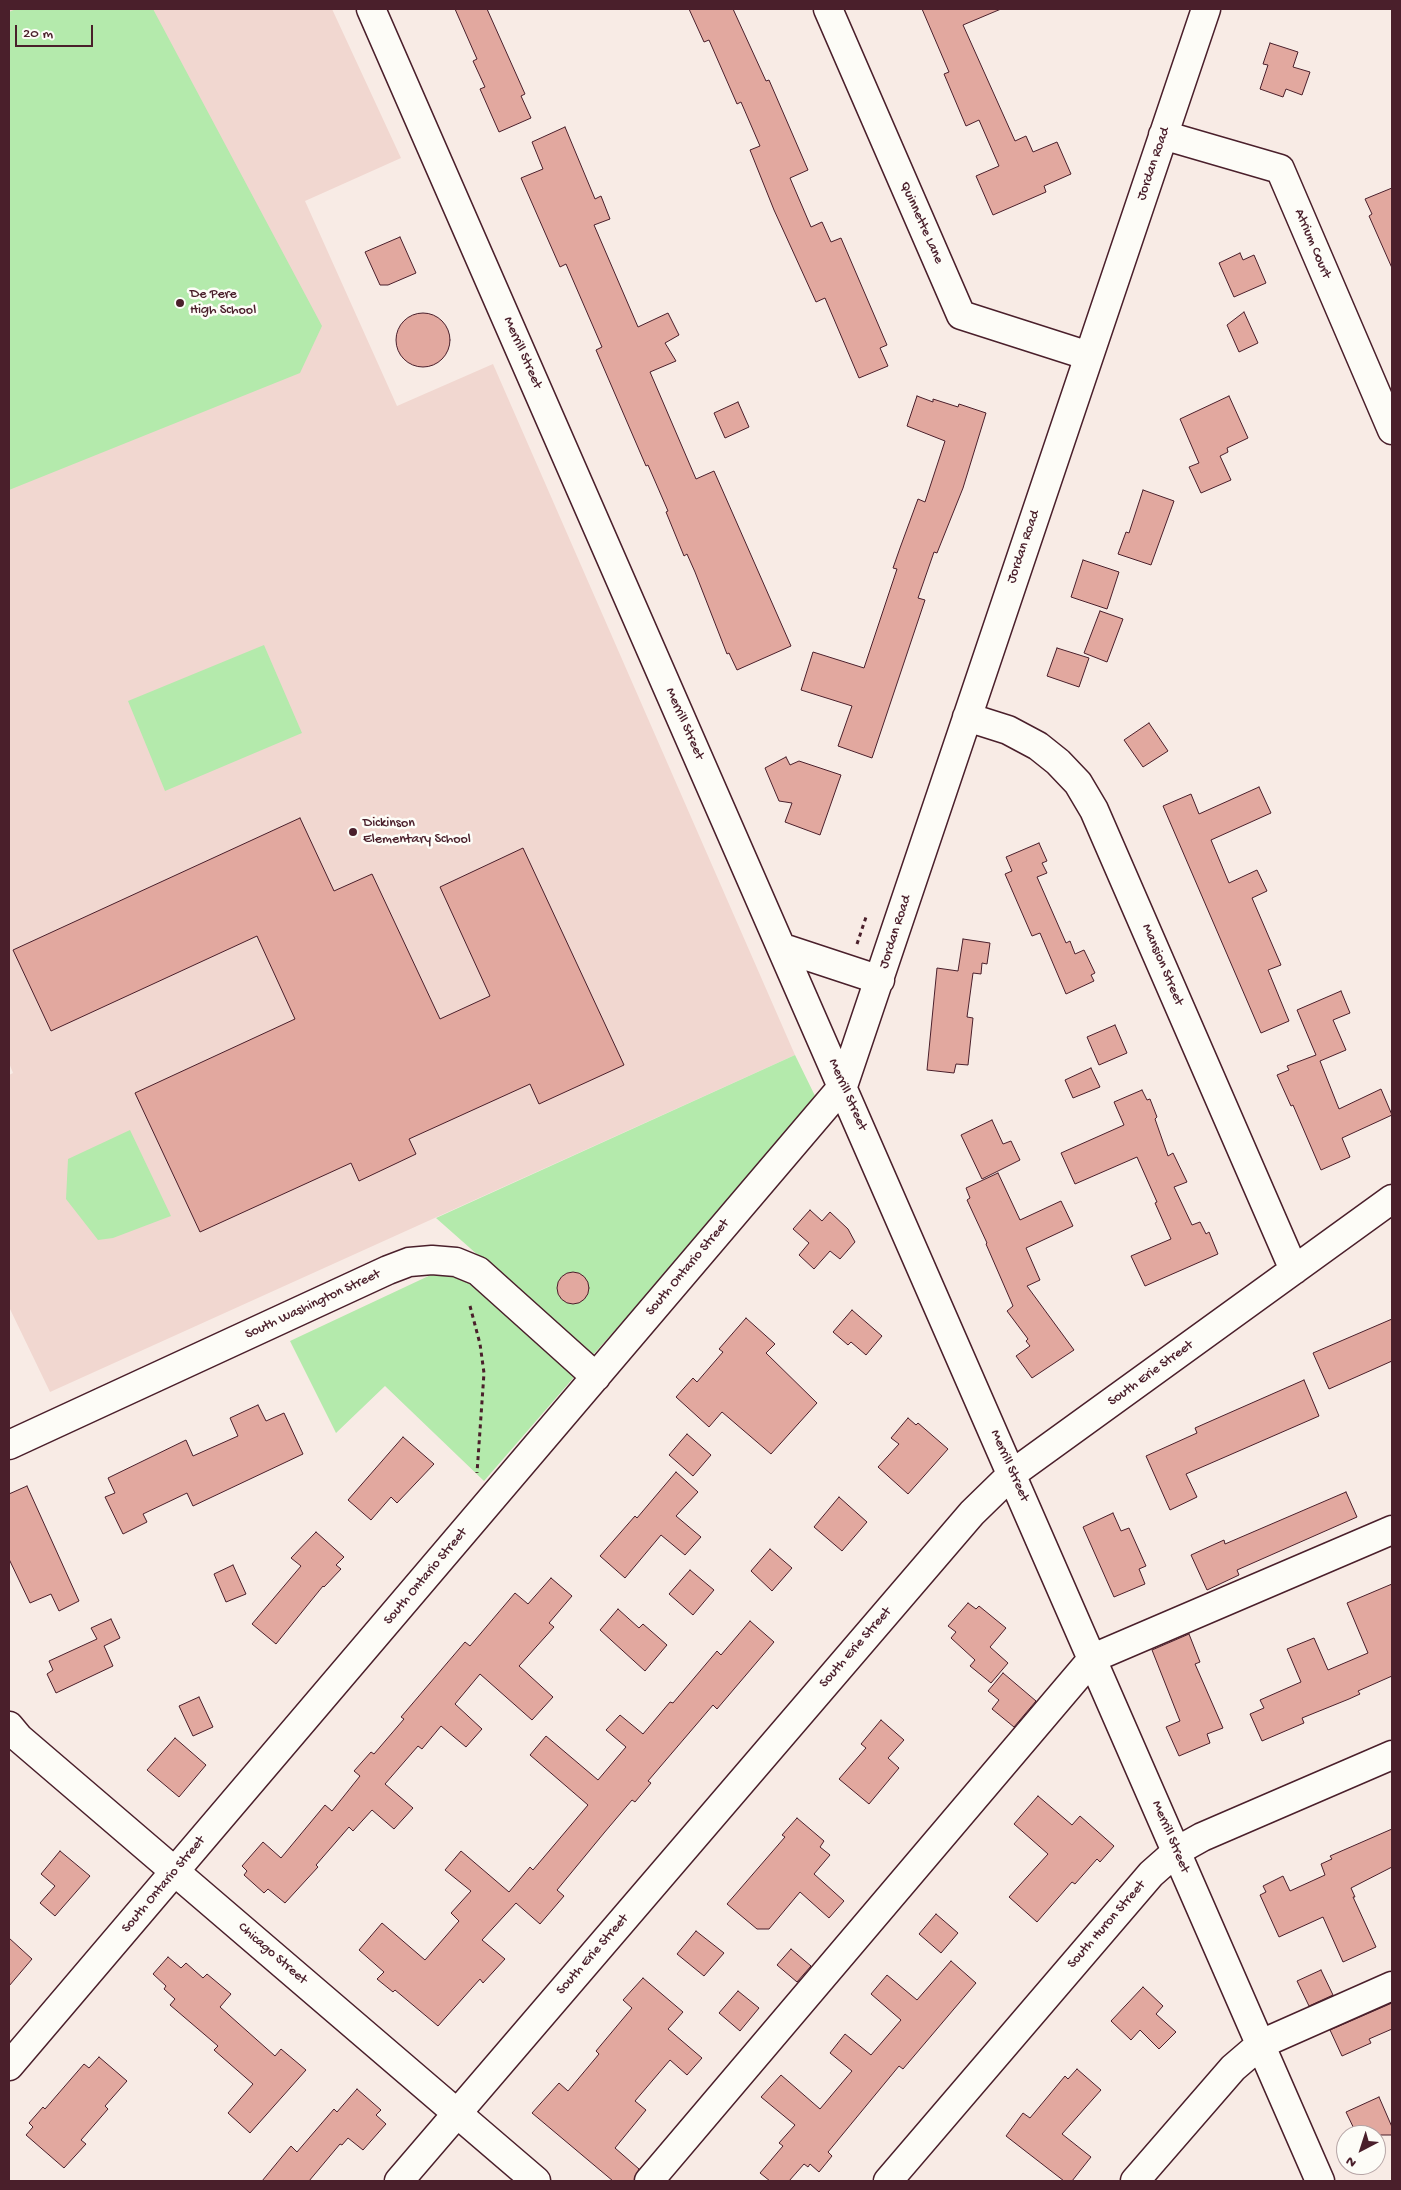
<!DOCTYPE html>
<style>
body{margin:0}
#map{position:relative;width:1401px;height:2190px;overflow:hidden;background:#f8ebe5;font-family:"Gochi Hand",sans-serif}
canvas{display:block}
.frame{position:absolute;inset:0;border:10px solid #4a1f2b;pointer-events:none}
.north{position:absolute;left:1336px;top:2125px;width:50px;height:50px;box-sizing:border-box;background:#fdfcf7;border:1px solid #b5a4a5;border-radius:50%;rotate:220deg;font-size:14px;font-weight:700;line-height:20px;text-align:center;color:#4a1f2b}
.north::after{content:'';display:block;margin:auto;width:18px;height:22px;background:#4a1f2b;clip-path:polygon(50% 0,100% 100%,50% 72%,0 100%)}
.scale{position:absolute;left:15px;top:25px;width:78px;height:22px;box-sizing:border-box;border:2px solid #4a1f2b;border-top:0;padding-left:6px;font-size:15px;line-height:18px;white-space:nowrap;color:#4a1f2b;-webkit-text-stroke:4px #fdfcf7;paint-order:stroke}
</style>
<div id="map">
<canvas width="1401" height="2190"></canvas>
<div class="frame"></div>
<div class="north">N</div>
<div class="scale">20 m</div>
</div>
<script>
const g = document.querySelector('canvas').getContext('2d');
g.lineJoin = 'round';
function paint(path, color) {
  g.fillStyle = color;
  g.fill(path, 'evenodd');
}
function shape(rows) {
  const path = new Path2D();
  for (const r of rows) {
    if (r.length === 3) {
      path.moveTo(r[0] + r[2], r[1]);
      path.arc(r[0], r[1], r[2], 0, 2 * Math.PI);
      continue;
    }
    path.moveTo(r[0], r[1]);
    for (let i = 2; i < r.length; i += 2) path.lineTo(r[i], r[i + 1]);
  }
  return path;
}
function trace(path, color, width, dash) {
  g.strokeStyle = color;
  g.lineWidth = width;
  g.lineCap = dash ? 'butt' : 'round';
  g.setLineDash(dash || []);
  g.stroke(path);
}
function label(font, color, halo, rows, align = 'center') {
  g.font = font + ' "Gochi Hand",sans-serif';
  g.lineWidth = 5;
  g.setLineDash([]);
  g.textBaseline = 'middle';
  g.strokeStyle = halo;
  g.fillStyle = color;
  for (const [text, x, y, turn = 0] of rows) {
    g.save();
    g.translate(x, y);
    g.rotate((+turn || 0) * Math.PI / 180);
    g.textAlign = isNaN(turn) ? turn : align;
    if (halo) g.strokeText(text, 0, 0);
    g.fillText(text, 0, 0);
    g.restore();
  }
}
paint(shape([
 [9,9,332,9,401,158,305,201,397,406,493,364,795,1055,50,1392,9,1307,9,1075,13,1073,9,1063]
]), '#f1d7d0');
paint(shape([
 [16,9,153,9,322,326,300,373,9,490,9,12],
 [264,645,302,733,165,791,128,701],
 [795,1055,818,1102,592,1356,436,1218],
 [130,1130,171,1216,113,1238,98,1240,66,1199,68,1159],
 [452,1265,575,1376,484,1481,385,1386,336,1433,290,1341]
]), '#b4eaac');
const building = shape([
 [455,9,487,9,525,94,521,96,531,118,499,132,480,89,485,87,473,61,477,59,455,9],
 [689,9,733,9,766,81,769,80,808,170,790,178,811,227,822,222,831,242,841,238,887,345,880,348,888,366,859,378,825,298,816,302,774,210,750,150,760,146,741,102,737,104,709,40,704,42,689,9],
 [922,9,1001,9,963,25,1015,141,1026,136,1033,152,1057,142,1071,174,1044,186,1046,192,993,215,976,176,999,166,979,120,966,126,944,74,949,72,922,9],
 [1270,43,1298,52,1293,67,1310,72,1302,95,1286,89,1283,97,1260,89,1268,65,1263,64,1270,43],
 [565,127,595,199,601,196,610,219,594,225,638,327,668,313,679,335,665,343,676,361,650,372,696,479,714,471,791,646,737,670,729,653,727,654,695,572,687,554,684,556,666,512,668,511,648,465,646,466,596,350,602,347,566,264,560,267,521,178,543,169,532,142,565,127],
 [1392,188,1392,268,1369,216,1372,214,1365,199,1392,188],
 [400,237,416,273,388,285,380,285,365,252,400,237],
 [1240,253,1243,260,1254,255,1266,283,1234,297,1219,263,1240,253],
 [1244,312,1258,343,1239,352,1227,325,1244,312],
 [423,340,27],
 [917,396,933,402,933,399,958,407,959,404,986,413,963,488,937,553,934,552,918,598,925,600,872,758,838,746,852,706,801,690,813,652,864,668,897,569,893,568,900,548,918,499,925,502,945,441,907,426,917,396],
 [1229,396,1248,438,1227,448,1228,452,1220,456,1231,480,1201,493,1189,467,1199,463,1180,419,1229,396],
 [738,402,749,427,725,438,714,413,738,402],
 [1143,490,1174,501,1151,565,1118,554,1126,532,1129,533,1143,490],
 [1083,560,1119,572,1107,609,1071,597,1083,560],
 [1100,611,1123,619,1107,662,1084,653,1100,611],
 [1057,648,1089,658,1079,687,1047,676,1057,648],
 [1149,723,1168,751,1143,767,1124,740,1149,723],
 [786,757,790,765,799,761,841,775,820,835,785,822,792,803,779,801,765,768,786,757],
 [1259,787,1271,813,1211,840,1229,883,1257,870,1267,891,1252,898,1281,965,1268,970,1289,1021,1261,1033,1163,806,1191,794,1199,814,1259,787],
 [300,818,334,891,372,874,440,1019,490,996,440,887,523,848,624,1065,539,1104,530,1084,409,1139,416,1154,359,1181,351,1163,200,1232,135,1093,295,1019,257,936,51,1031,13,950,300,818],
 [1039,843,1047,861,1042,863,1047,873,1037,877,1066,943,1070,941,1075,954,1084,950,1095,973,1091,975,1094,981,1066,994,1040,933,1032,936,1005,874,1012,871,1006,857,1039,843],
 [963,939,990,943,987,964,982,963,981,974,973,973,967,1017,973,1018,968,1065,956,1064,954,1073,927,1070,937,968,958,971,963,939],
 [1341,991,1350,1013,1333,1020,1346,1050,1320,1061,1339,1109,1381,1089,1392,1115,1342,1138,1350,1157,1321,1170,1293,1105,1291,1106,1277,1075,1289,1070,1287,1066,1316,1055,1297,1010,1341,991],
 [1115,1025,1127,1053,1099,1065,1087,1037,1115,1025],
 [1091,1068,1100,1087,1073,1098,1065,1080,1091,1068],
 [1142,1090,1147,1100,1150,1099,1157,1117,1155,1119,1168,1156,1173,1153,1187,1182,1174,1187,1192,1225,1200,1222,1206,1234,1209,1232,1218,1254,1145,1286,1131,1256,1171,1239,1155,1203,1157,1202,1137,1157,1075,1184,1061,1153,1124,1125,1114,1102,1142,1090],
 [992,1120,1003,1144,1011,1141,1020,1160,982,1179,961,1135,992,1120],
 [998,1173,1020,1220,1061,1201,1073,1226,1026,1248,1040,1280,1027,1286,1074,1350,1032,1378,1016,1356,1030,1346,1026,1341,1028,1339,1007,1311,1013,1306,986,1244,987,1243,967,1200,970,1198,966,1188,998,1173],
 [810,1210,822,1221,830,1212,848,1229,855,1242,840,1259,830,1251,814,1269,799,1255,809,1243,793,1229,810,1210],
 [573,1288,16],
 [852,1310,882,1336,866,1355,851,1342,848,1345,833,1332,852,1310],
 [746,1318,775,1344,766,1353,817,1403,771,1454,722,1412,709,1427,676,1397,693,1378,697,1382,723,1352,719,1349,746,1318],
 [1392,1319,1392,1361,1329,1389,1313,1353,1392,1319],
 [1304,1380,1319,1416,1186,1474,1197,1497,1170,1510,1146,1456,1197,1433,1195,1428,1304,1380],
 [258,1405,266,1421,284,1413,303,1454,193,1506,187,1493,143,1514,147,1522,123,1534,105,1497,115,1493,108,1478,186,1440,193,1456,238,1436,230,1418,258,1405],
 [908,1418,916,1425,918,1423,948,1449,908,1494,878,1467,899,1444,891,1438,908,1418],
 [687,1434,711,1455,693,1476,669,1455,687,1434],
 [403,1437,434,1464,397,1503,391,1497,371,1520,348,1500,403,1437],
 [676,1472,698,1492,676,1516,701,1537,685,1555,661,1535,625,1578,600,1556,635,1516,637,1518,676,1472],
 [27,1486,79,1601,59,1611,51,1594,30,1603,9,1559,9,1494,27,1486],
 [1346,1492,1357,1517,1237,1570,1239,1575,1207,1590,1191,1555,1224,1540,1225,1544,1346,1492],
 [839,1497,867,1522,842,1551,814,1527,839,1497],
 [1113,1513,1121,1531,1129,1528,1146,1566,1139,1569,1145,1584,1114,1597,1083,1527,1113,1513],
 [316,1532,344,1557,336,1565,341,1569,324,1587,323,1586,276,1644,252,1624,301,1566,291,1558,316,1532],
 [770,1549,792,1568,772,1591,751,1571,770,1549],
 [233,1565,246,1594,226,1602,214,1574,233,1565],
 [690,1570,714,1590,693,1615,669,1594,690,1570],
 [551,1578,572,1596,549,1623,554,1627,519,1666,553,1697,532,1720,480,1674,455,1704,482,1729,466,1747,441,1726,422,1749,418,1746,385,1784,413,1808,394,1829,372,1810,353,1831,349,1827,316,1865,318,1867,285,1903,268,1889,264,1893,244,1875,247,1871,242,1866,263,1842,281,1858,325,1805,332,1811,360,1776,354,1771,371,1752,374,1754,404,1719,401,1717,465,1642,470,1646,515,1593,528,1604,551,1578],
 [1392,1584,1392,1676,1358,1691,1360,1694,1349,1699,1302,1718,1304,1723,1262,1741,1250,1714,1264,1708,1260,1700,1301,1682,1287,1649,1314,1638,1328,1670,1368,1653,1347,1603,1392,1584],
 [968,1603,976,1609,979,1606,1006,1628,990,1647,1008,1663,991,1683,970,1666,975,1660,951,1638,956,1632,948,1626,968,1603],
 [618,1609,639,1628,643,1624,667,1645,645,1671,600,1630,618,1609],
 [111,1619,120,1638,104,1646,113,1666,56,1693,47,1674,53,1670,49,1661,97,1639,91,1628,111,1619],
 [750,1621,774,1642,717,1709,713,1705,648,1781,651,1783,635,1802,632,1800,604,1833,557,1890,564,1896,540,1924,516,1903,482,1940,505,1959,483,1983,480,1979,438,2026,395,1990,393,1992,377,1979,384,1972,359,1950,382,1923,425,1960,459,1921,451,1913,471,1891,445,1870,461,1851,509,1892,530,1867,533,1870,588,1805,530,1755,546,1736,598,1780,626,1747,606,1730,620,1715,643,1734,670,1702,673,1703,717,1651,721,1655,750,1621],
 [1189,1634,1200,1662,1195,1664,1223,1728,1207,1734,1210,1743,1179,1756,1166,1727,1180,1721,1152,1650,1189,1634],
 [1003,1673,1036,1701,1014,1727,992,1709,999,1700,988,1691,1003,1673],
 [199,1697,213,1727,193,1736,179,1706,199,1697],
 [881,1720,904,1740,888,1758,899,1768,869,1804,839,1779,866,1748,861,1744,881,1720],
 [175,1738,206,1765,179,1797,147,1770,175,1738],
 [1038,1796,1072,1825,1080,1816,1114,1846,1100,1862,1097,1859,1075,1884,1072,1882,1037,1922,1009,1897,1048,1854,1014,1824,1038,1796],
 [797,1818,824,1841,820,1847,830,1855,814,1874,844,1901,829,1918,800,1892,769,1929,757,1929,727,1904,785,1837,782,1835,797,1818],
 [1392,1829,1392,1867,1351,1888,1355,1897,1353,1897,1376,1947,1343,1962,1323,1917,1279,1937,1260,1895,1266,1892,1263,1886,1283,1876,1290,1891,1325,1875,1321,1864,1332,1859,1330,1856,1392,1829],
 [60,1851,90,1876,55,1916,40,1903,55,1886,41,1874,60,1851],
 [936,1914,958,1933,941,1953,919,1934,936,1914],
 [696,1931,724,1953,704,1976,677,1954,696,1931],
 [9,1938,32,1959,9,1986,9,1938],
 [791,1949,811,1966,797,1982,777,1965,791,1949],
 [168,1957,181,1968,186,1963,203,1978,207,1974,231,1994,220,2007,275,2056,281,2049,306,2070,250,2133,228,2113,253,2084,214,2050,218,2046,170,2005,175,1999,164,1989,166,1986,153,1974,168,1957],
 [951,1961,976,1983,903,2069,899,2066,828,2152,832,2156,819,2172,810,2164,808,2167,804,2164,789,2181,770,2181,760,2173,783,2146,779,2143,795,2125,761,2097,781,2075,820,2109,852,2071,830,2053,845,2034,871,2055,901,2020,871,1994,887,1975,917,2000,951,1961],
 [1321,1970,1333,1995,1309,2006,1297,1981,1321,1970],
 [643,1978,683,2012,668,2029,702,2058,687,2075,670,2060,635,2101,646,2110,615,2148,639,2169,634,2181,613,2181,532,2113,559,2083,568,2091,599,2054,596,2051,632,2008,623,2000,643,1978],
 [1143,1987,1163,2006,1156,2014,1176,2032,1159,2049,1140,2030,1131,2040,1111,2021,1143,1987],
 [738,1991,759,2008,740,2031,719,2013,738,1991],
 [1392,2003,1392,2029,1369,2039,1371,2043,1342,2056,1330,2030,1392,2003],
 [99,2057,127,2081,105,2106,108,2109,81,2140,86,2144,64,2168,26,2135,33,2127,29,2123,43,2107,45,2109,84,2064,89,2068,99,2057],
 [1077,2069,1101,2090,1062,2134,1091,2157,1072,2181,1064,2181,1006,2136,1023,2113,1030,2118,1065,2076,1068,2079,1077,2069],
 [357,2089,381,2110,376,2115,386,2124,363,2150,348,2138,342,2145,340,2144,309,2181,262,2181,291,2146,297,2152,334,2109,337,2112,357,2089],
 [1379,2097,1392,2127,1392,2135,1357,2135,1346,2112,1379,2097]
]);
paint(building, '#e2a89f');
trace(building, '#4a1f2b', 1);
const minor = shape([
 [371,9,1320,2181],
 [828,9,961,315,1089,356],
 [1163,135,1280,169,1392,430],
 [967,717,1008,730,1038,746,1058,762,1078,783,1094,810,1294,1270],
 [783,948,880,980],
 [9,1445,388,1270,409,1262,432,1260,456,1262,478,1271,596,1377],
 [9,1726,19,1738,536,2181],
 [9,2066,843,1086,1206,9],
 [399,2181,972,1513,1012,1474,1392,1199],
 [649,2181,1093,1658,1392,1530],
 [888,2181,1151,1874,1177,1851,1202,1837,1392,1755],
 [1135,2181,1233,2068,1261,2044,1392,1986]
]);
trace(minor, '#4a1f2b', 31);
trace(shape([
 [857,944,867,914],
 [470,1306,480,1344,484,1373,477,1473]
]), '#4a1f2b', 3, [4, 4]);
trace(minor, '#fdfcf7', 28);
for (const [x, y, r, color] of [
 [180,303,5,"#4a1f2b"],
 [353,832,5,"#4a1f2b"]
]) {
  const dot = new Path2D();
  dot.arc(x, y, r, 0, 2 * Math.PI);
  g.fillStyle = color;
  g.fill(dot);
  trace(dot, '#fdfcf7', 2);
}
label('14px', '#4a1f2b', '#fdfcf7', [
 ["Jordan Road",1154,164,-71],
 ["Quinnette Lane",921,223,66],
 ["Atrium Court",1312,244,67],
 ["Merrill Street",522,353,66],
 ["Jordan Road",1024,547,-71],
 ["Merrill Street",684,724,66],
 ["Jordan Road",896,932,-72],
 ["Mansion Street",1162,965,67],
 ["Merrill Street",847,1095,66],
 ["South Ontario Street",688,1268,-50],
 ["South Washington Street",313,1305,-25],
 ["South Erie Street",1151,1374,-36],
 ["Merrill Street",1009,1466,66],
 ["South Ontario Street",426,1577,-50],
 ["South Erie Street",856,1648,-49],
 ["Merrill Street",1170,1837,67],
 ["South Ontario Street",164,1885,-50],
 ["South Huron Street",1107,1925,-49],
 ["Chicago Street",272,1954,41],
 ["South Erie Street",593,1955,-49]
]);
label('14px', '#4a1f2b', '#fdfcf7', [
 ["De Pere",190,295],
 ["High School",190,311],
 ["Dickinson",363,824],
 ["Elementary School",363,840]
], 'left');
</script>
